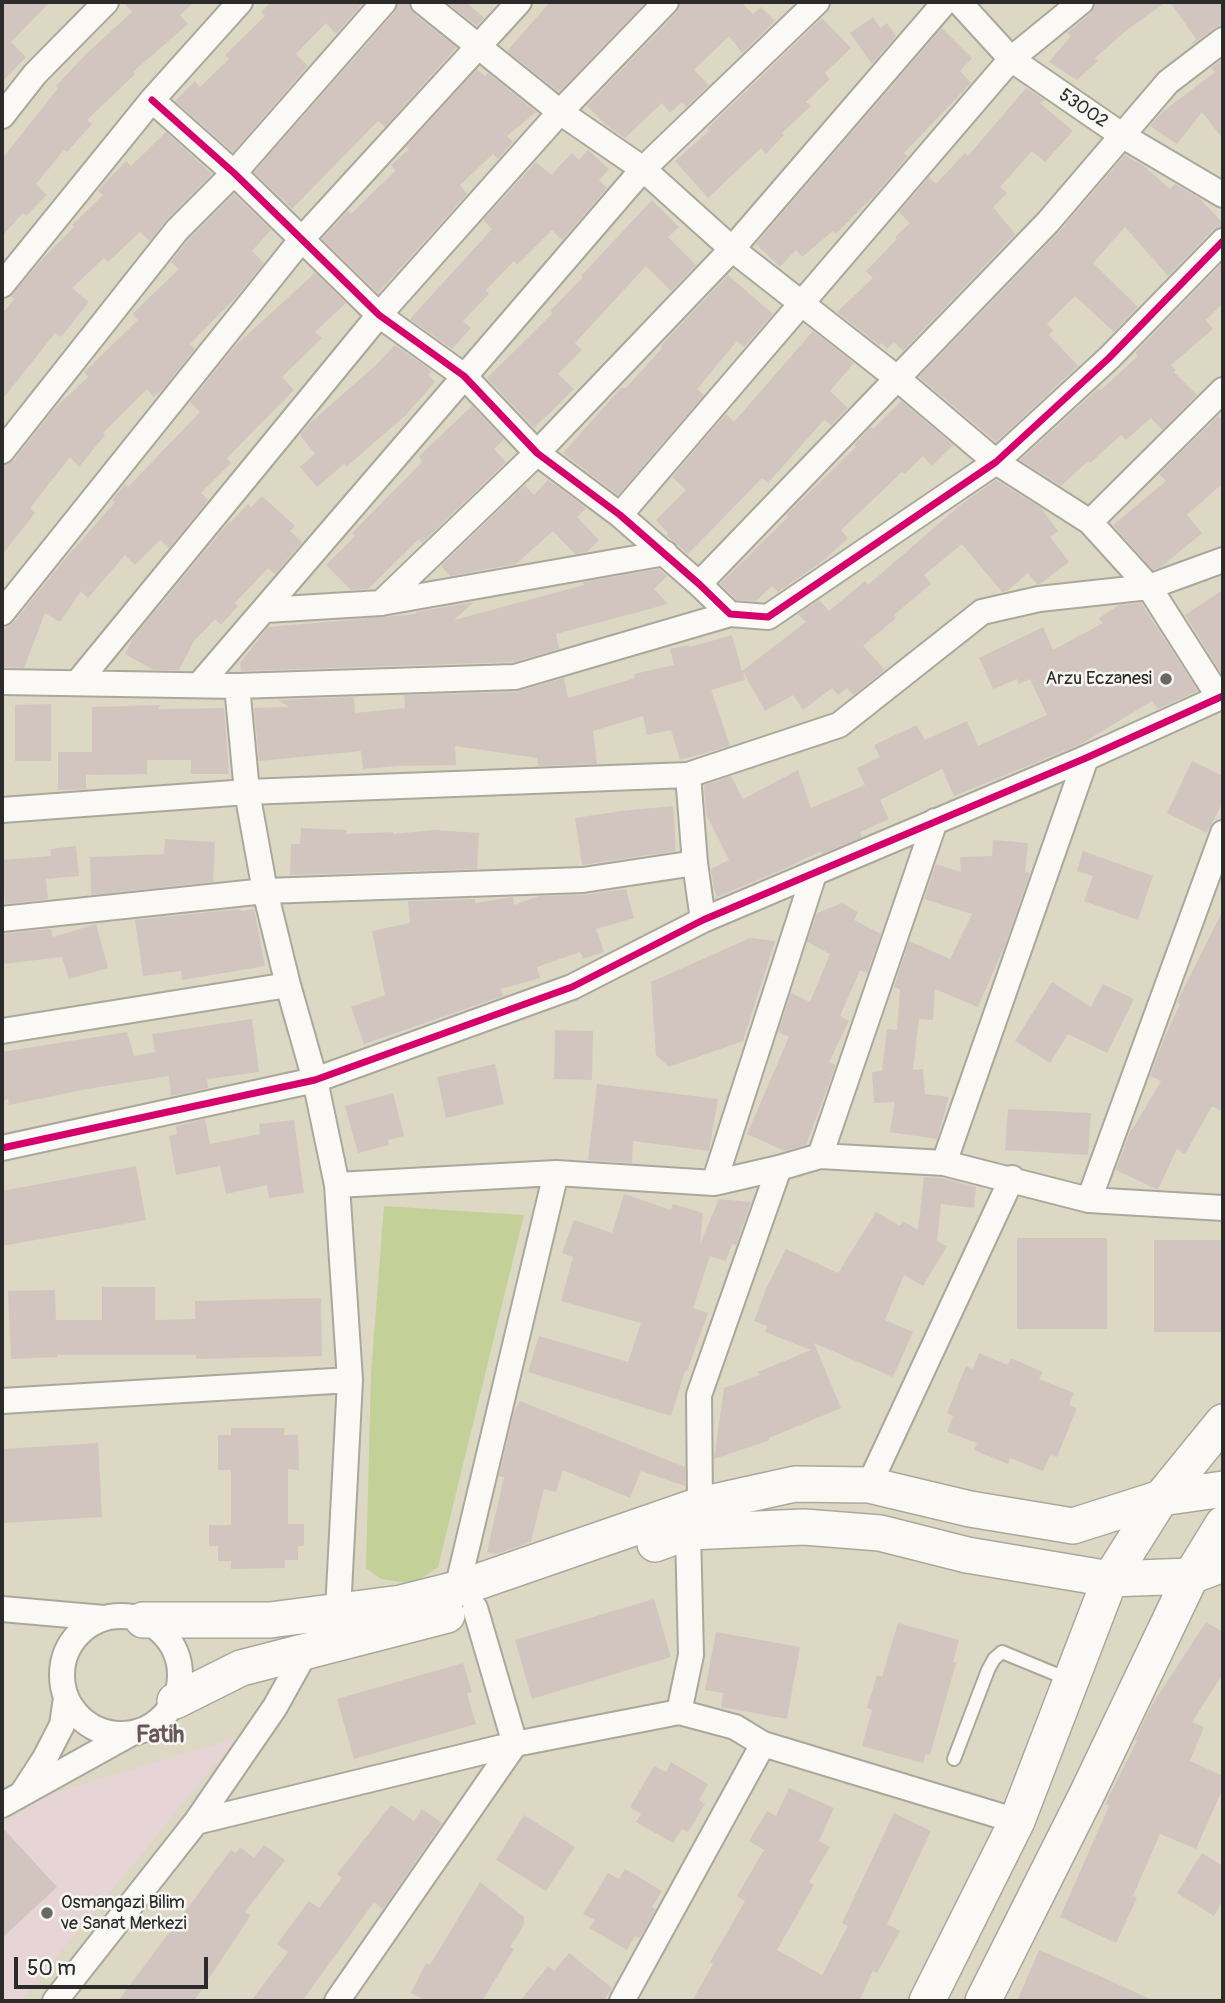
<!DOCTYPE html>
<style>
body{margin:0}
#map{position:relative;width:1225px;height:2003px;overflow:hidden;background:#dcd8c4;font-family:Pangolin,sans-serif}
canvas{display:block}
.frame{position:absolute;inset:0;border:4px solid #2b2b2b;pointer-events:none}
.scale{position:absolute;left:14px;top:1957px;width:194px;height:32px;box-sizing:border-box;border:4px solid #2b2b2b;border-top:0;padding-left:9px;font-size:21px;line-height:24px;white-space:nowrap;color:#2b2b2b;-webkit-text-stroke:5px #f6f6f2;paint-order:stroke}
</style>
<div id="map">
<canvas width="1225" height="2003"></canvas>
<div class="frame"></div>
<div class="scale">50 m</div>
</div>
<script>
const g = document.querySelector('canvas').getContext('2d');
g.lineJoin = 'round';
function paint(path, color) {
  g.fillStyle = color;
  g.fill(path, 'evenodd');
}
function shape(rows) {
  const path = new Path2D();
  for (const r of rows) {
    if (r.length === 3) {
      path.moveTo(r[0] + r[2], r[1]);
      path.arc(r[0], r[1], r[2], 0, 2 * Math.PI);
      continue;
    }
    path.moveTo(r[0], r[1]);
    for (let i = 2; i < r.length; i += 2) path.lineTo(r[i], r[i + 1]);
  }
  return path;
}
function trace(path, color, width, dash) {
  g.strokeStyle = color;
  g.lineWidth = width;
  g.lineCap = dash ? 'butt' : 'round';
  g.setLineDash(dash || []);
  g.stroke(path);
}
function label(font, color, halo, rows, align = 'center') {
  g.font = font + ' Pangolin,sans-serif';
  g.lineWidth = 5;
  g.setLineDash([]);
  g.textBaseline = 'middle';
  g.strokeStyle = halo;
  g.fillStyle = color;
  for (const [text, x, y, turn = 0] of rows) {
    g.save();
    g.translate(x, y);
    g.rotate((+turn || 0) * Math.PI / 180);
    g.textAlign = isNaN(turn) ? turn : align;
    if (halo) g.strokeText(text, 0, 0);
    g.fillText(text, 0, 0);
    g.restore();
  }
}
paint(shape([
 [238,1737,20,2001,2,2001,2,1824,47,1795]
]), '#e7d4d6');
paint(shape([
 [384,1206,524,1215,438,1567,414,1584,381,1579,366,1568,371,1373]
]), '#c3d198');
paint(shape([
 [2,2,50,2,11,42,26,57,2,82],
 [123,2,194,2,180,15,188,24,133,72,135,74,87,120,92,124,67,152,64,150,36,184,47,195,26,216,23,213,2,236,2,159,58,88,56,86,85,55,132,12],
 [271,2,364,2,336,34,326,23,296,54,308,66,233,152,175,101,195,81,200,87,229,59,225,55,265,16,261,12],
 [400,2,408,2,414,14,456,47,455,49,385,127,378,121,292,209,254,172,395,12],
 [446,2,466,2,484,18,477,26],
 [550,2,646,2,559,92,507,51],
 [680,2,741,2,753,14,761,7,775,21,742,53,729,36,694,70,709,85,686,107,682,102,670,113,662,103,625,138,607,126,587,106,677,12],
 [1096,2,1166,2,1128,29,1095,58,1098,61,1077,80,1049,62,1071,36,1067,33,1091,13],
 [1170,2,1223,2,1223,25,1214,28,1193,44,1192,43,1196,39],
 [873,17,880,28,887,23,896,36,872,64,850,33],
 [822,18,851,48,825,73,830,79,806,102,811,106,782,133,784,135,766,154,761,148,708,198,675,161,709,131,707,129],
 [942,28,972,58,960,71,971,83,904,153,908,156,875,195,836,234,833,231,802,257,796,250,780,267,756,244],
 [1223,59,1223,139,1202,112,1177,144,1150,126,1161,113,1215,72,1211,68],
 [477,69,485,76,488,73,536,112,507,136,513,142,498,159,493,154,460,185,467,194,378,293,322,239,348,211,351,214,396,170,391,165,409,149,406,147],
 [1026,88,1045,100,1040,103,1073,131,1045,162,1032,151,1000,187,1007,193,993,207,1015,234,903,351,894,342,887,349,882,343,879,345,837,312,873,278,866,271,897,239,895,237,910,223,899,212,929,177,936,184,965,153,968,156],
 [166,132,212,174,166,220,150,241,140,232,108,262,104,258,72,288,89,302,61,337,55,333,2,400,2,314,14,299,11,296,45,256,74,227,72,225,103,195,98,191,101,187,126,161,131,166],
 [588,150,609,169,599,180,607,188,562,240,552,230,517,265,514,261,486,290,489,294,463,321,471,328,452,349,410,319,492,229,483,220,536,162,551,175,572,153,579,160],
 [1125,155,1144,166,1170,189,1175,184,1199,198,1223,223,1223,227,1212,231,1168,276,1125,227,1093,263,1138,307,1114,332,1075,296,1047,324,1053,330,1049,335,1078,366,996,442,919,377,1059,232],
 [234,194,271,230,252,251,264,263,237,296,190,344,195,349,162,390,153,397,147,389,103,433,105,435,79,467,70,457,30,508,35,513,2,555,2,466,14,460,54,409,88,377,84,372,138,320,132,314,176,272,178,268,171,262,188,240],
 [652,200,679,227,668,237,696,265,671,291,646,266,575,343,582,350,558,374,574,389,534,428,487,378,553,313,550,311,582,278,581,276],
 [1223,262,1223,303,1206,320,1213,329,1171,365,1176,370,1174,372,1197,395,1162,430,1151,418,1126,440,1121,435,1090,463,1088,461,1061,486,1020,460,1099,388,1101,390,1138,356,1135,353],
 [315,273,346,303,315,332,322,338,282,377,294,390,227,458,231,463,201,493,208,500,169,548,160,540,135,565,125,555,88,598,81,591,60,622,45,613,24,668,2,667,2,630,14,622,64,560,115,502,112,500,125,484,128,487,200,412,190,402,236,345],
 [728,275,773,314,744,347,737,341,697,389,704,395,618,495,563,453,621,388,626,388,662,348,660,347,669,337],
 [813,331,854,363,830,391,848,408,831,425,824,420,768,483,762,478,688,554,666,535,668,533,656,520,686,490,672,477,726,414,734,422],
 [395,345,432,371,428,375,435,382,405,416,346,467,344,464,317,487,300,467,315,454,300,435,310,423,375,366],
 [901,401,953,445,932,466,923,456,905,474,902,472,841,530,848,538,823,561,778,592,772,586,756,601,737,600,720,584,788,517,786,515,856,447,854,445,871,427,873,429],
 [472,406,504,439,494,449,506,462,422,543,419,539,368,589,351,590,326,565,355,536,352,533,422,462,419,456],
 [1218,416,1223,421,1223,483,1187,515,1202,533,1161,567,1153,570,1113,525,1166,481,1159,474],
 [548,480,586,508,577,517,599,540,587,552,575,554,553,531,516,564,450,576,441,566,525,485,534,495],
 [996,480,1041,508,1058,531,1050,537,1069,562,1040,584,1037,584,1028,573,1007,591,1002,592,962,544,924,575,931,584,894,615,896,618,863,646,885,670,853,695,847,688,838,695,832,688,803,710,793,695,765,711,743,672,745,680,711,690,730,746,680,760,671,730,647,735,643,716,593,731,597,764,538,766,537,758,455,746,456,765,398,766,363,769,361,751,259,761,254,708,289,707,278,700,354,697,355,713,405,708,404,695,516,692,564,678,568,698,635,678,634,674,674,665,670,649,689,645,690,647,732,635,742,671,806,622,798,614,819,600,829,611,865,581,868,585,959,506],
 [262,496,295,526,290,531,302,542,275,574,268,568,235,603,238,606,221,625,215,619,194,641,179,670,154,670,125,654,133,638,229,522,230,523,248,504,251,508],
 [659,569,667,576,654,589,668,604,556,634,559,649,513,662,241,671,240,663,268,627,416,614,416,612,474,602,454,620,584,585,583,582],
 [1223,590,1223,676,1185,615],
 [1141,603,1198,691,1158,709,1152,701,1081,744,954,796,942,769,880,800,889,819,860,832,862,837,822,854,821,851,784,869,717,897,714,889,711,869,729,860,706,814,704,785,731,776,743,799,798,770,811,808,865,785,857,768,880,757,874,745,917,725,925,740,967,721,978,746,1047,715,1030,679,1019,684,1017,679,993,689,979,658,1043,627,1053,650,1103,623,1099,618,1119,605],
 [51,704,51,761,15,761,15,705],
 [160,705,158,709,224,708,229,774,191,774,191,760,147,760,147,774,86,775,86,789,58,790,58,752,92,752,92,707],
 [1192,761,1223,776,1223,802,1207,833,1167,813],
 [673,806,676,851,582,865,575,818,621,811],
 [301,828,347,830,347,834,393,832,393,834,434,830,479,833,477,869,290,875,291,844,300,844],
 [165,839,215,842,213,882,91,895,90,857,164,854],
 [993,840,1028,843,1025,872,1030,873,1005,945,978,1007,935,989,933,1020,919,1019,913,1070,923,1069,925,1094,949,1097,937,1139,890,1132,895,1102,874,1103,872,1072,882,1071,887,1029,897,1030,900,990,894,987,909,941,950,959,972,914,924,899,936,864,961,872,960,857,992,856],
 [76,846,79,876,46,879,48,899,5,904,2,860,51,856,50,849],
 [1083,851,1153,876,1138,920,1084,901,1093,876,1077,871],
 [626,889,634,918,596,929,604,952,583,959,580,952,537,967,540,978,501,989,503,996,364,1044,351,1007,385,995,372,931,410,923,408,901,475,899,475,903,513,897,514,905,539,896,584,895],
 [842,903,858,912,854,920,881,934,867,973,860,970,840,1016,849,1021,829,1062,836,1065,806,1145,785,1151,747,1134,789,1037,778,1032,791,993,810,1002,830,954,807,942,817,913],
 [240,909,241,911,254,909,265,966,182,980,181,971,143,976,135,920],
 [1223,910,1223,1112,1212,1106,1185,1154,1177,1149,1158,1189,1156,1189,1116,1170,1131,1129,1132,1130,1161,1081,1150,1076,1164,1039,1180,1004,1177,1002],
 [96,924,108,968,69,979,62,957,2,964,2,934,51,929,53,937],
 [750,938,775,941,743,1041,669,1067,656,1055,651,982],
 [1052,982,1091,1007,1103,984,1134,999,1107,1053,1068,1034,1050,1063,1015,1041],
 [252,1019,259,1072,207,1079,208,1088,171,1096,169,1076,87,1089,9,1105,8,1099,2,1101,2,1052,127,1032,134,1056,155,1052,152,1034],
 [555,1030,593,1031,592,1080,554,1079],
 [495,1064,504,1104,446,1118,437,1077],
 [597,1084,718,1099,709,1151,633,1141,632,1163,588,1160],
 [393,1093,404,1136,388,1140,389,1145,358,1153,345,1106],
 [1008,1109,1091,1113,1088,1155,1005,1150],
 [205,1119,210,1144,260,1134,259,1124,294,1120,304,1193,269,1198,267,1185,226,1194,220,1166,176,1175,169,1136,177,1134,176,1126],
 [136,1166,146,1220,2,1246,2,1191],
 [924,1177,942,1178,976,1187,974,1208,941,1204,937,1241,947,1246,923,1286,904,1275,885,1320,913,1332,893,1377,814,1343,841,1408,769,1438,770,1440,714,1459,724,1388,760,1375,758,1372,811,1350,765,1332,767,1326,754,1321,766,1289,786,1249,838,1273,876,1212,900,1226,903,1221,918,1230],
 [624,1194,671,1210,673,1204,703,1213,700,1244,719,1199,751,1202,736,1245,732,1244,726,1261,710,1256,693,1308,708,1313,687,1371,685,1371,671,1416,528,1372,539,1336,628,1362,641,1323,561,1301,573,1257,562,1253,574,1220,612,1233],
 [1017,1238,1107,1238,1107,1329,1017,1329],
 [1154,1240,1223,1240,1223,1332,1154,1332],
 [102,1287,155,1287,155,1320,195,1319,195,1301,321,1298,322,1356,196,1359,196,1355,57,1355,57,1357,11,1359,8,1291,55,1290,56,1320,102,1320],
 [979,1353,1008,1365,1011,1358,1043,1372,1039,1379,1074,1393,1069,1405,1077,1408,1057,1457,1050,1455,1043,1471,1010,1458,1008,1464,974,1450,977,1443,947,1432,953,1416,947,1413,966,1366,973,1369],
 [520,1401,685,1467,685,1486,641,1471,630,1498,563,1470,556,1492,544,1489,531,1542,496,1554,487,1552,504,1477,499,1476,514,1412],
 [231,1428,285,1428,284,1435,298,1435,299,1470,288,1469,288,1524,304,1524,304,1546,298,1546,298,1560,285,1560,285,1568,231,1569,231,1561,218,1561,218,1546,209,1546,209,1525,231,1525,231,1470,218,1470,218,1435,231,1435],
 [98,1443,102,1517,2,1523,2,1449],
 [654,1599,671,1657,532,1699,515,1640],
 [1206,1622,1223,1632,1223,1674,1192,1722,1204,1727,1190,1761,1223,1776,1223,1788,1196,1849,1160,1834,1133,1896,1137,1898,1116,1943,1060,1917,1109,1806,1105,1804,1137,1741,1135,1740,1152,1705],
 [898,1623,959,1640,953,1662,956,1663,930,1755,926,1754,923,1763,862,1746,872,1710,867,1708,877,1675,882,1677],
 [716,1632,800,1647,787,1719,721,1707,723,1693,705,1690],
 [463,1663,472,1692,467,1694,476,1724,354,1759,337,1699],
 [671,1762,708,1784,699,1800,705,1804,688,1832,682,1829,673,1843,636,1822,641,1814,630,1807,654,1766,666,1772],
 [789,1788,834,1808,819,1841,830,1847,809,1882,814,1885,777,1950,822,1975,848,1926,842,1923,894,1813,931,1831,887,1924,900,1931,877,1973,873,1971,859,2001,692,2001,713,1964,710,1962,745,1901,737,1896,764,1850,749,1841,767,1811,776,1816],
 [391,1805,414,1821,422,1809,442,1823,383,1909,374,1902,302,2001,251,2001,288,1952,277,1944,309,1901,319,1908,342,1878,337,1874],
 [524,1815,575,1847,546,1891,496,1860],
 [2,1827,57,1887,2,1938],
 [264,1845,285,1860,245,1912,251,1915,194,2001,118,2001,231,1850,236,1853,240,1847,254,1858],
 [1202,1853,1223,1866,1223,1900,1214,1916,1177,1893],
 [625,1869,662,1891,652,1907,656,1909,640,1938,635,1936,627,1950,589,1928,595,1920,583,1914,608,1873,619,1879],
 [480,1882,524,1917,524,1925,510,1947,514,1949,482,2001,427,2001,411,1993,426,1963,430,1965],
 [1039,1950,1102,1977,1154,2001,1017,2001],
 [569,1953,612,1988,603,2001,520,2001,548,1966,554,1971]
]), '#d2c5c0');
const lane = shape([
 [954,1759,988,1670,994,1659,1002,1652,1070,1680]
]);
const street = shape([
 [423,2,560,112,643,169,732,249,898,379,996,462,1090,522,1149,587,1219,697],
 [959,2,1011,59,1123,136,1223,195],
 [152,100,234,173,379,315,464,376,537,453,620,515,699,584,730,614,768,617,996,462,1109,358,1223,241],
 [2,116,35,74,106,2],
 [2,285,152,100,240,2],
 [2,451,177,230,234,173,384,2],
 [620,515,1011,59,1081,2],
 [1090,522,1223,390],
 [699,584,1048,222,1168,82,1223,40],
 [381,603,537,453,732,249,945,2],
 [266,610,381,603,665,553],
 [2,613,301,240,519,2],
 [2,682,237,686,515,677,730,614],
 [78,682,379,315,560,112,666,2],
 [199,685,643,169,817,2],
 [237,686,247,792,265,891,288,985,315,1080,337,1185,350,1380,338,1611],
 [688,775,695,863,703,920],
 [2,810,247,792,688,775,839,725,982,612,1039,599,1149,587,1223,560],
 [2,919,265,891,583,880,695,863],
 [2,1031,288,985],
 [2,1148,315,1080,572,987,703,920,1086,758,1223,696],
 [820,1156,935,821],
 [944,1163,1086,758],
 [714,1183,814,874],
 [337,1185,556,1173,714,1183,779,1168,820,1156,944,1163,1089,1200,1223,1208],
 [1089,1200,1223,833],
 [2,1401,350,1380],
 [869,1485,1012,1178],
 [700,1505,699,1395,779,1168],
 [457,1589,556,1173],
 [2,1609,104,1618],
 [121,1675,59],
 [679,1712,691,1655,688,1532],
 [23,1792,45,1758,62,1725,66,1698],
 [2,1805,130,1734],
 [196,1822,515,1744,679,1712,735,1727,763,1744,1017,1821],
 [55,2001,196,1822,275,1707,305,1653],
 [337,2001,515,1744,475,1608],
 [622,2001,763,1744]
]);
const secondary = shape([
 [655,1544,688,1532,804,1527,880,1533,967,1555,1110,1579,1191,1576,1223,1564],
 [143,1620,270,1620,401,1603,457,1589,700,1505,795,1484,869,1485,970,1509,1073,1526,1161,1498,1223,1489],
 [175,1701,241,1668,447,1615],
 [927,2001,1017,1821,1110,1579,1161,1498,1223,1422],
 [983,2001,1087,1794,1191,1576,1223,1524]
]);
trace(lane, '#aaa89b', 16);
trace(street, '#aaa89b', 28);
trace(secondary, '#aaa89b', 38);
trace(lane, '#faf9f6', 12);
trace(street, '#faf9f6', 24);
trace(secondary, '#faf9f6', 35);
trace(shape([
 [152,100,234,173,379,315,464,376,537,453,620,515,699,584,730,614,768,617,996,462,1109,358,1223,241],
 [2,1148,315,1080,572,987,703,920,1086,758,1223,696]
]), '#d6006c', 7);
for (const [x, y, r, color] of [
 [1166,679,7,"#696861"],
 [47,1913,7,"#696861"]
]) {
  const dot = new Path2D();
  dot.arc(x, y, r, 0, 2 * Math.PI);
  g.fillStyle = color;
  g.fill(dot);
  trace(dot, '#f6f6f2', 2.5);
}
label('18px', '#2b2b2b', '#f6f6f2', [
 ["53002",1083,109,34]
]);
label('18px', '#2b2b2b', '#f6f6f2', [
 ["Arzu Eczanesi",1152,679],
 ["Osmangazi Bilim",61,1903,"left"],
 ["ve Sanat Merkezi",61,1924,"left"]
], 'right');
label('bold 24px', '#69555c', '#f6f6f2', [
 ["Fatih",160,1736]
]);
</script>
